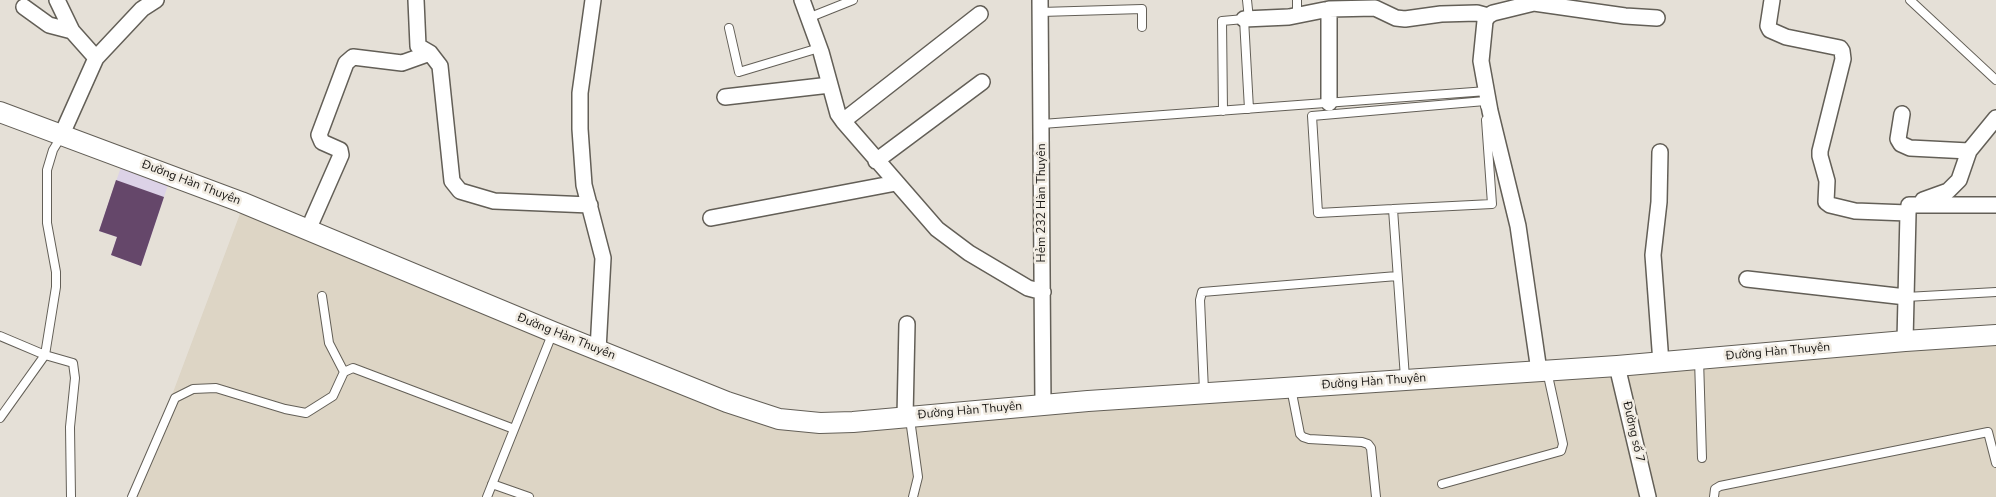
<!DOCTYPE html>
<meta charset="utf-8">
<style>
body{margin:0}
canvas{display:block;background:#e5e0d7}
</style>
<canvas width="1996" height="497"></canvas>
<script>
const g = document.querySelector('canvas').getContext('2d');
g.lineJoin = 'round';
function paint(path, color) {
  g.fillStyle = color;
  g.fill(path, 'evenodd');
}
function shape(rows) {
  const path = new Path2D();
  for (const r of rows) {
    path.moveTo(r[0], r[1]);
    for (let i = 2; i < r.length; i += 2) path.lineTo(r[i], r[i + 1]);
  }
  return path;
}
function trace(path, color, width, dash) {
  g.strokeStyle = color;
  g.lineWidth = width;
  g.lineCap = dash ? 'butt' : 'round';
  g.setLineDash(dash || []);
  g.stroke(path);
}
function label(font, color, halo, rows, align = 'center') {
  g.font = font + ' "Nunito Sans",sans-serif';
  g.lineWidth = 5;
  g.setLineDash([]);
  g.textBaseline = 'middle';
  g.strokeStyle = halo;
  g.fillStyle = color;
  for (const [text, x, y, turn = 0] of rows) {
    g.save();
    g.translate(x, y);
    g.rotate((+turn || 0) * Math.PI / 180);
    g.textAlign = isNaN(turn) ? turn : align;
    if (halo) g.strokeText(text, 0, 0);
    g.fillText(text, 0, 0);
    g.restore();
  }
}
paint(shape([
 [122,164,169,182,141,266,111,255,117,237,99,231]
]), '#dcd2e7');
paint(shape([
 [241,211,777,427,1089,409,1996,342,1996,497,129,497,172,395]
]), '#ddd5c5');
paint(shape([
 [116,180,164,197,141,266,111,255,117,237,99,231]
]), '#65476a');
const service = shape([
 [1247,0,1249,19],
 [1297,0,1297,16],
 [1910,0,1996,80],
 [1041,12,1142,9,1142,27],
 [808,18,853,0],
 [729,28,739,72,819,48],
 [1223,111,1222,21,1244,19,1249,109],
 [1042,124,1487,91],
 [1393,209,1318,213,1312,116,1485,101,1485,106],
 [1906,297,1996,292],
 [0,336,45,355,73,363,75,378,70,427,71,497],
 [1699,359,1702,458],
 [344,372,353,368,514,429],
 [1405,378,1393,209,1492,204,1486,120],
 [1291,388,1300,434,1303,437,1309,439,1362,442,1368,444,1371,448,1376,497],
 [1204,391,1200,300,1202,292,1397,276],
 [0,418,45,355,56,287,56,272,47,223,47,170,53,150,61,137],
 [910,419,918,477,913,497],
 [492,484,529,497],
 [1442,484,1561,451,1563,444,1547,371],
 [132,497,175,398,193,389,216,388,285,409,306,413,333,396,344,372,329,343,322,296],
 [487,497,553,332],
 [1714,497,1715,489,1720,486,1988,432,1996,463]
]);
const minor = shape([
 [57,0,72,31,96,58],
 [416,0,418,46,430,53,440,66,452,181,460,191,494,201,590,205],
 [593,0,580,93,580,129,584,185,603,258,598,350],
 [802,0,821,52,838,114,843,121,937,229,969,253,1028,288,1043,292],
 [1040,0,1043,405],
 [1772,0,1768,26,1770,30,1786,37,1840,48,1842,51,1843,59,1820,151,1820,156,1827,181,1826,202,1830,205,1855,211,1908,213],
 [24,7,49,25,72,31],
 [1329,9,1329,103],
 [1244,19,1289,17,1329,9,1375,8,1396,18,1405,19,1441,14,1477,13,1488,16],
 [725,97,830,85],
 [1902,114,1898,139,1901,144,1910,148,1969,151],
 [843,121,980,14],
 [62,134,96,58,142,9,156,0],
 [1660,152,1659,202,1653,255,1661,363],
 [876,161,982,82],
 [1923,200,1948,191,1959,180,1969,151,1996,118],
 [711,218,896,183],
 [308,230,341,155,340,150,322,142,319,135,346,63,353,57,402,63,430,53],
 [1747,279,1906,297],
 [1905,341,1908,213,1909,205,1996,205],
 [1617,366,1648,497],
 [1539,371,1518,226,1490,111,1481,61,1485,21,1488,16,1493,13,1534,3,1625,16,1657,18],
 [905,417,907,324]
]);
const tertiary = shape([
 [0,112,241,202,553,332,727,402,779,419,820,423,853,422,1088,401,1617,366,1905,341,1996,335]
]);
trace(service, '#635f57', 10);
trace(minor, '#635f57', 18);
trace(tertiary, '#635f57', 22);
trace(service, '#fff', 8);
trace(minor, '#fff', 15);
trace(tertiary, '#fff', 20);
label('12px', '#1a1815', '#f2ede4', [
 ["Đường Hàn Thuyên",191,183,21],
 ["Hẻm 232 Hàn Thuyên",1042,203,-90],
 ["Đường Hàn Thuyên",566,337,22],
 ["Đường Hàn Thuyên",1778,352,-5],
 ["Đường Hàn Thuyên",1374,382,-4],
 ["Đường Hàn Thuyên",970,411,-5],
 ["Đường số 7",1633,432,77]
]);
</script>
